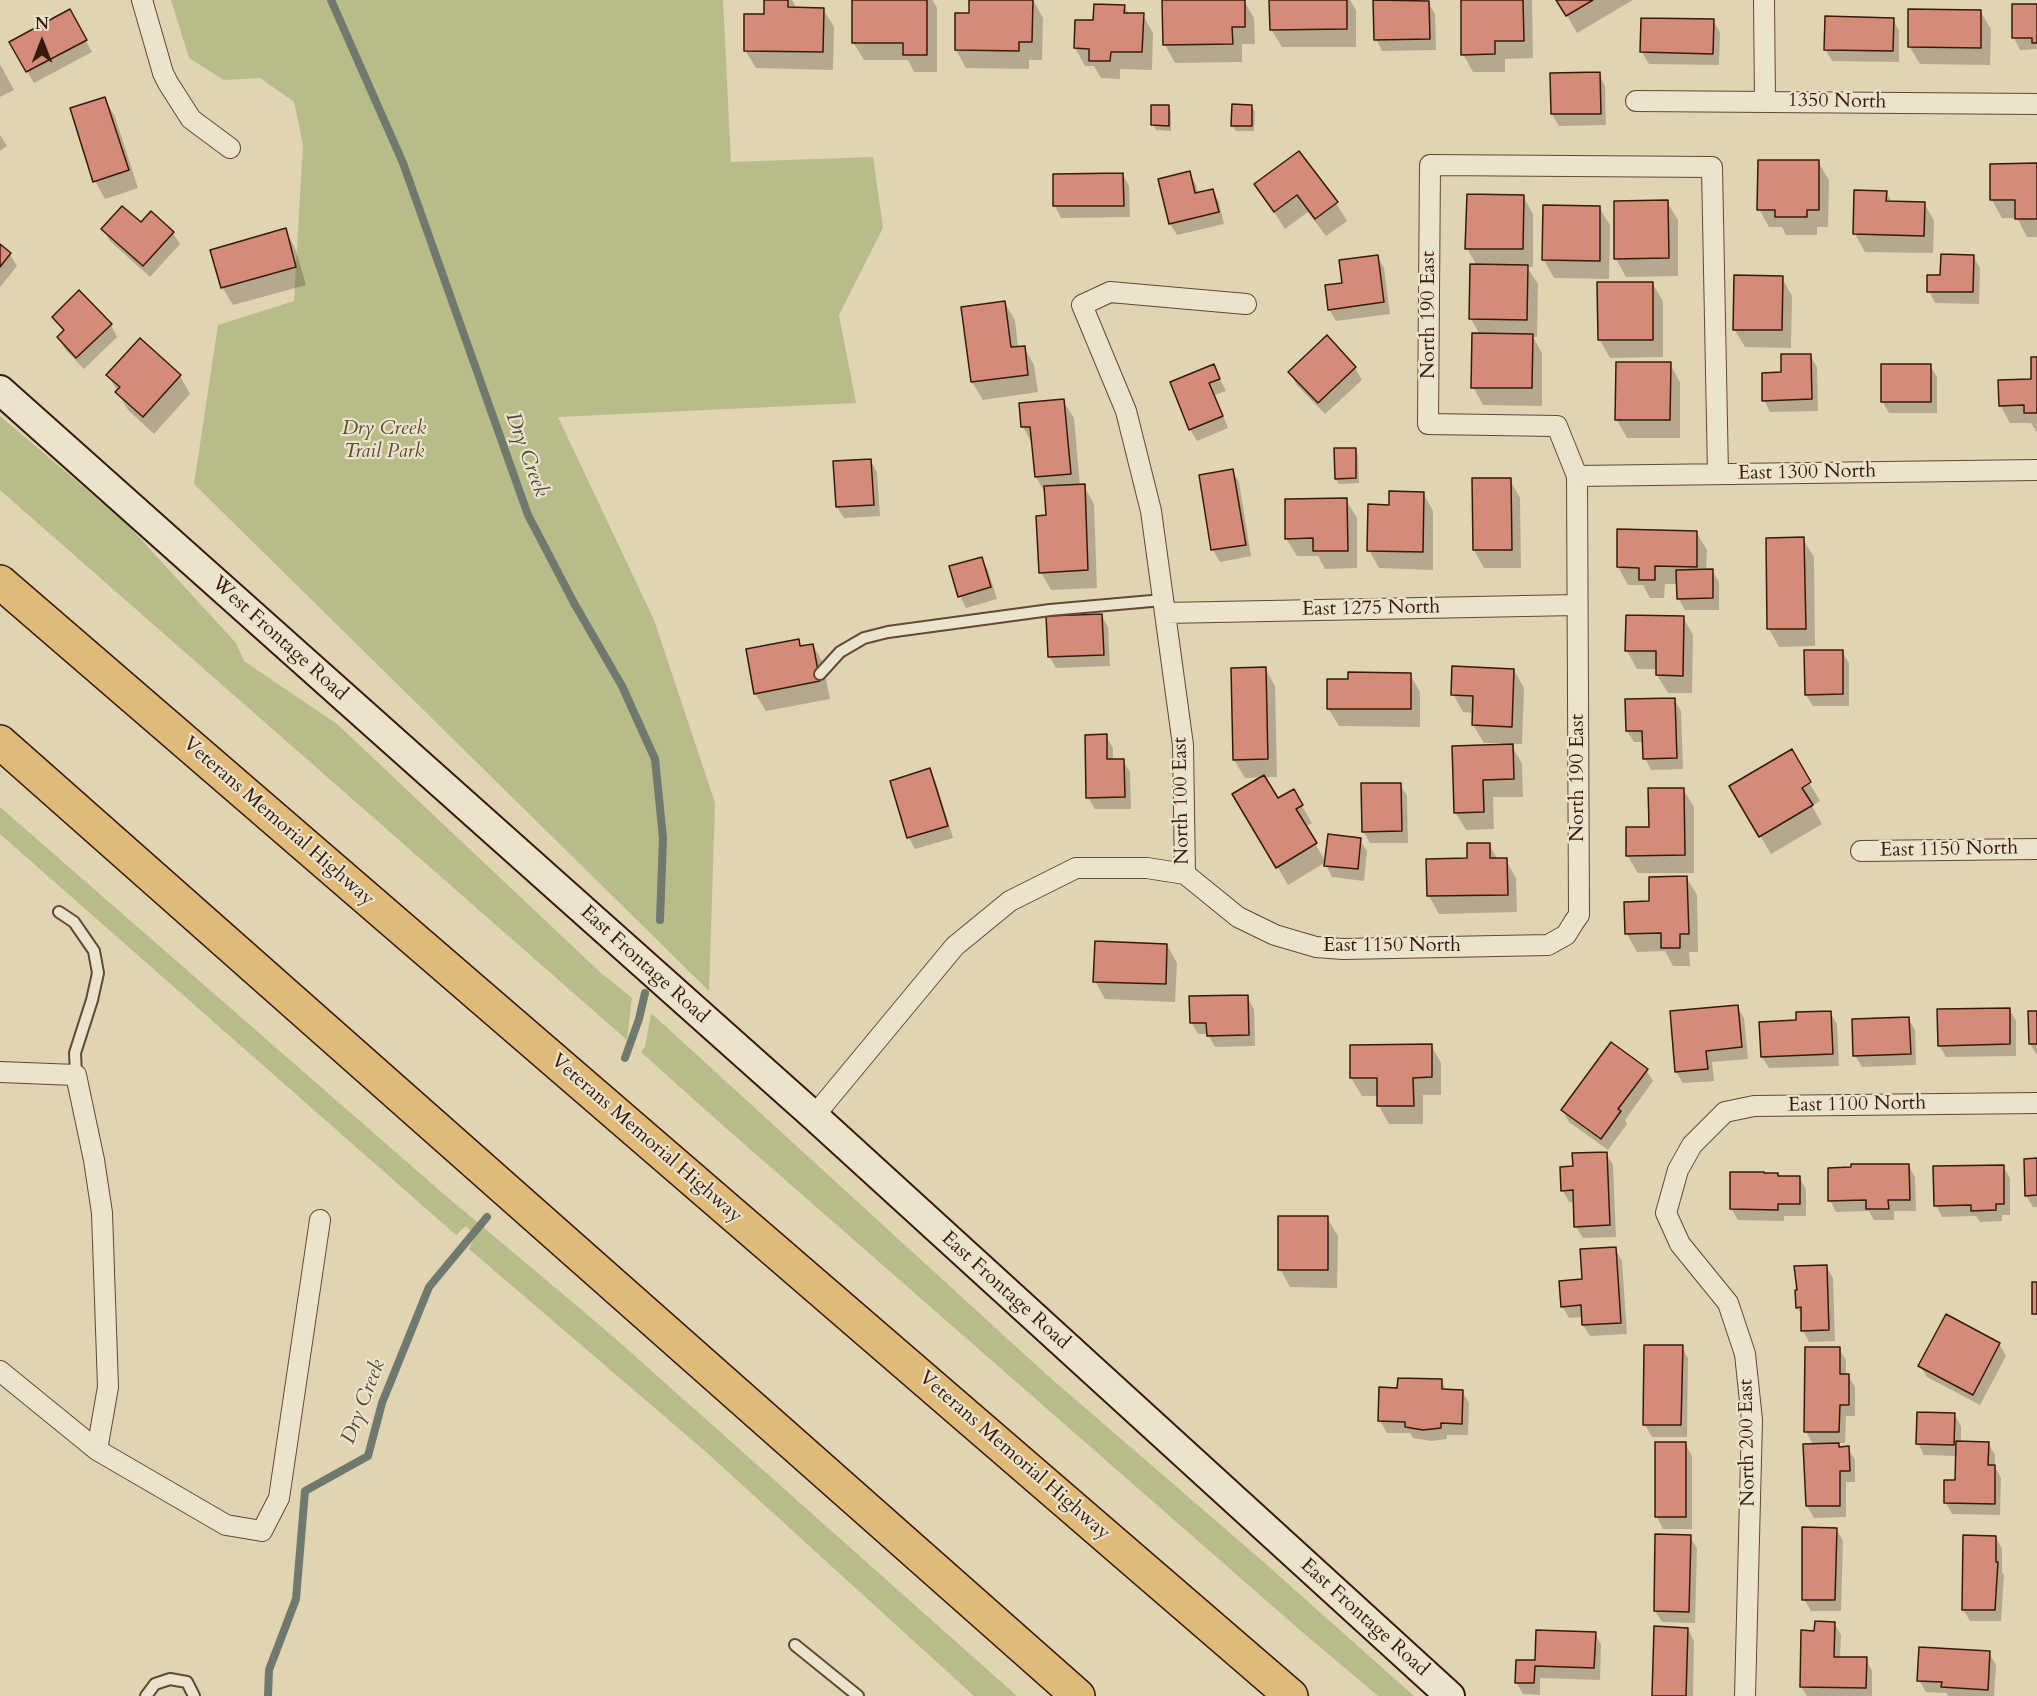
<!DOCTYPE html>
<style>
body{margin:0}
#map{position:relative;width:2037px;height:1696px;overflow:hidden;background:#e1d4b2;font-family:Cardo,serif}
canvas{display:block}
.north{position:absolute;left:12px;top:12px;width:60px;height:60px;-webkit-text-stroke:4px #ece3cd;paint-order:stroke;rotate:0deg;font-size:16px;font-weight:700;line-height:24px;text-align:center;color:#381a0c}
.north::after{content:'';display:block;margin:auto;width:21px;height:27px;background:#381a0c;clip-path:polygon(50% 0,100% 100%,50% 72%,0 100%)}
</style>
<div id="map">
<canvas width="2037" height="1696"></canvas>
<div class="north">N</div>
</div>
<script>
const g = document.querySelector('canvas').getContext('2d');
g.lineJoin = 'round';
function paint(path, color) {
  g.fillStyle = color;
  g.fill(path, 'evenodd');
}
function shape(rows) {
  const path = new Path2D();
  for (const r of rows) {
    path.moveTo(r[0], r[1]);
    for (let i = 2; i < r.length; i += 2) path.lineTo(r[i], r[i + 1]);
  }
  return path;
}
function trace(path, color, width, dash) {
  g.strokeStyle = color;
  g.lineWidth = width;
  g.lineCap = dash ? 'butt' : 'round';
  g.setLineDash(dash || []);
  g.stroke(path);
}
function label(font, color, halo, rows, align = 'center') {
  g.font = font + ' Cardo,serif';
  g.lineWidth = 4.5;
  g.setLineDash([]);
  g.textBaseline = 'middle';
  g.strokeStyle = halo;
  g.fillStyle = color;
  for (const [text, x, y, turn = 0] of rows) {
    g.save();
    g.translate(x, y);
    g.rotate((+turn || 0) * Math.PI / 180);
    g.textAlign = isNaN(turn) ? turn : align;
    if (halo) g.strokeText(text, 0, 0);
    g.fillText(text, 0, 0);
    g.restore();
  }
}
paint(shape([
 [171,0,723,0,731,162,873,157,883,228,839,315,856,403,558,417,654,620,715,803,709,991,194,484,218,325,294,301,303,144,294,102,260,78,224,80,189,58],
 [0,416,126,523,236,643,244,661,337,724,601,973,632,998,627,1040,0,490],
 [0,807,439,1190,609,1333,1017,1696,974,1696,705,1451,469,1249,475,1236,466,1226,456,1235,0,834],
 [651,1013,1047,1375,1259,1558,1414,1696,1378,1696,1301,1631,711,1115,641,1052,645,1047]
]), '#b7bc89');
paint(shape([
 [765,0,792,0,797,9,823,9,834,27,833,70,756,68,745,50,765,16],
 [853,0,933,0,937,8,937,72,914,72,908,60,864,60,853,42],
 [971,0,1033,0,1043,18,1042,60,1029,60,1029,69,966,68,956,50,970,15],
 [1271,0,1350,0,1356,10,1356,47,1282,47,1271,29],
 [1375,0,1411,0,1412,2,1428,2,1435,14,1436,50,1382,51,1376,39],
 [1462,0,1532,0,1533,58,1505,59,1505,72,1473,72,1463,54],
 [1558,0,1633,0,1577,33],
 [1244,1,1254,18,1255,44,1242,44,1242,62,1175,63,1165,45],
 [2037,5,2037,49,2020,50,2014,38],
 [1124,6,1129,14,1143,15,1153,33,1152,70,1120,69,1120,79,1101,78,1094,66,1085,66,1075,48,1095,22],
 [70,11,92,52,34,83,11,43],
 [1980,11,1991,29,1990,65,1920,64,1909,46],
 [1643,19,1713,21,1720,32,1719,65,1649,64,1642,52],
 [1893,19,1899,31,1899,62,1832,61,1825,49],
 [0,64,14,90,0,97],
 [1599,74,1605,86,1606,125,1559,126,1552,114,1552,75],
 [105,99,115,117,138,188,105,199,95,181],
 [1251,106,1255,112,1254,131,1236,131,1232,125],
 [1168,107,1171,112,1171,131,1156,130,1153,125],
 [0,135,7,146,0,151],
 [1818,162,1829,180,1828,227,1817,227,1817,235,1786,235,1782,227,1769,227,1759,209],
 [2037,165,2037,237,2027,237,2017,218,2002,218,1992,200],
 [1189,173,1196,185,1198,194,1213,190,1219,202,1224,224,1177,235,1170,224,1160,180],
 [1123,175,1129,186,1130,217,1061,218,1055,206,1054,176],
 [1256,184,1336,203,1347,221,1326,236,1308,212,1285,229],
 [1886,192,1892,202,1924,203,1934,221,1933,253,1865,252,1855,234],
 [1523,196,1533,214,1533,267,1527,267,1538,284,1537,337,1533,337,1542,353,1542,406,1483,405,1473,387,1480,335,1471,319,1477,266,1467,248],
 [1667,202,1678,220,1678,276,1626,277,1616,259],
 [1599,207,1610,225,1609,279,1554,278,1544,260],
 [141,224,173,233,180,244,150,277,110,241,103,229],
 [285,230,295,248,306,285,233,305,222,287],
 [0,246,10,254,17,266,0,287],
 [1377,256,1384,268,1390,314,1336,321,1329,309,1344,284],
 [1973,256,1980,268,1979,304,1935,303,1929,291,1942,276],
 [1782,278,1792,296,1791,348,1745,347,1734,329],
 [1652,283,1663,301,1663,357,1610,358,1600,340],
 [1004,302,1015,320,1018,348,1024,347,1034,365,1038,392,983,400,972,382],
 [54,317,111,325,117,337,84,369,65,349,58,337,64,332],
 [1327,337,1355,368,1362,380,1325,414,1296,384,1290,372],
 [140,340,180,376,190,394,154,434,128,410,108,375],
 [1810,355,1817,367,1818,411,1770,412,1764,400,1783,374],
 [2037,358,2037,431,2036,431,2031,423,2010,423,2000,405,2033,381],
 [1670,364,1680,382,1680,438,1627,438,1617,420],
 [1213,366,1226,391,1215,395,1228,428,1197,441,1190,429,1172,382],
 [1930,366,1937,377,1937,413,1889,413,1882,401],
 [1063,401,1074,418,1080,486,1084,486,1094,504,1097,588,1051,590,1041,572,1048,517,1046,495,1036,477,1033,445,1023,427],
 [1355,449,1358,455,1359,483,1339,484,1336,478],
 [870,460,877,472,880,516,844,518,837,507],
 [1232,471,1239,482,1251,556,1220,562,1213,550,1201,476],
 [1473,480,1510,480,1520,498,1521,568,1484,568,1474,550],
 [1423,493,1433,511,1433,570,1379,568,1369,550,1390,506],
 [1346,500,1357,518,1357,568,1325,569,1318,556,1297,556,1286,538],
 [1696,532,1707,550,1706,571,1712,571,1719,582,1719,610,1685,610,1678,598,1678,584,1665,584,1664,598,1650,598,1643,585,1628,585,1618,567],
 [1803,539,1814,557,1815,646,1779,647,1769,629],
 [981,558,988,570,997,599,966,608,960,596],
 [1102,616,1108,627,1110,666,1056,668,1049,656],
 [1683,617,1693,635,1692,693,1668,693,1657,675,1657,669,1637,669,1627,651],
 [798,640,802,647,813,645,823,663,830,699,766,711,755,693],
 [1842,651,1849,663,1849,706,1813,706,1806,695],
 [1265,668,1275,686,1277,777,1245,778,1234,760],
 [1514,670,1524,688,1522,744,1511,744,1522,764,1523,797,1493,797,1494,829,1466,830,1455,812,1502,743,1484,743,1473,725,1474,713,1463,712,1453,694],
 [1410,674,1420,692,1420,727,1339,726,1328,708],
 [1674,699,1681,711,1683,769,1651,770,1645,758,1644,742,1634,742,1627,731],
 [1106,736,1113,748,1113,761,1123,761,1130,772,1131,809,1095,809,1088,797],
 [1791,751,1820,801,1812,806,1822,824,1771,854,1731,787],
 [929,770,936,782,953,838,915,849,909,838,892,782],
 [1400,784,1407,796,1408,843,1370,843,1363,831],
 [1683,789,1694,807,1694,873,1638,873,1627,855],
 [1293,791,1312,823,1305,827,1326,862,1288,885,1235,795,1278,801],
 [1360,840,1367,851,1364,881,1332,877,1326,865],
 [1489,844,1498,860,1506,860,1516,878,1517,912,1439,914,1429,896],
 [1686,877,1697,895,1698,952,1689,952,1690,966,1673,966,1665,951,1637,952,1627,934,1651,903],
 [1167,945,1177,963,1175,1002,1105,999,1095,981],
 [1247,997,1254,1009,1255,1046,1215,1047,1208,1034,1198,1034,1191,1022],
 [1737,1007,1744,1018,1748,1059,1712,1062,1714,1081,1683,1083,1676,1072],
 [2009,1009,2016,1021,2016,1056,1946,1057,1939,1045],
 [1830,1012,1837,1024,1839,1066,1769,1068,1762,1057,1798,1022],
 [2037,1013,2037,1055,2030,1044],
 [1908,1018,1915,1030,1916,1065,1862,1067,1855,1055],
 [1431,1045,1441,1063,1441,1095,1423,1095,1423,1124,1389,1124,1379,1106,1379,1096,1362,1096,1351,1078],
 [1646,1070,1653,1081,1625,1120,1627,1124,1608,1150,1569,1122,1562,1110],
 [1606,1153,1613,1165,1616,1237,1583,1238,1576,1227,1575,1202,1569,1202,1563,1191,1575,1167],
 [2037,1160,2037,1207,2033,1207,2026,1195],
 [1908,1165,1915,1177,1916,1211,1894,1211,1894,1220,1874,1220,1869,1211,1836,1212,1830,1200],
 [2003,1166,2010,1178,2010,1215,2002,1215,2002,1221,1980,1222,1976,1216,1942,1217,1936,1205],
 [1778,1177,1799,1177,1806,1189,1806,1216,1784,1216,1784,1221,1738,1220,1731,1208],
 [1327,1218,1338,1236,1337,1288,1290,1287,1280,1269],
 [1615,1249,1622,1261,1627,1334,1590,1336,1583,1325,1583,1317,1569,1318,1562,1306,1584,1281],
 [1826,1266,1833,1278,1835,1341,1809,1342,1803,1330,1802,1316,1797,1307],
 [1999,1344,2006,1356,1980,1405,1927,1377,1920,1366],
 [1682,1347,1688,1358,1687,1437,1652,1437,1645,1425],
 [1839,1349,1846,1360,1846,1375,1848,1375,1855,1387,1855,1416,1846,1416,1845,1443,1837,1443,1840,1448,1848,1448,1855,1460,1855,1482,1846,1482,1846,1517,1814,1518,1807,1506,1813,1445,1806,1431],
 [1441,1381,1447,1391,1462,1391,1469,1403,1468,1435,1447,1435,1447,1439,1431,1441,1413,1438,1410,1433,1387,1433,1380,1421,1399,1389],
 [1954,1414,1961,1426,1961,1443,1988,1443,1995,1455,1995,1467,2001,1478,2000,1515,1952,1514,1946,1503,1956,1481,1957,1456,1924,1455,1918,1443],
 [1685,1444,1692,1456,1692,1529,1663,1529,1657,1517],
 [1837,1530,1843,1541,1841,1611,1811,1611,1804,1599],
 [1690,1537,1697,1548,1695,1623,1662,1622,1655,1611],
 [1996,1537,2002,1549,2002,1572,2004,1575,2001,1621,1970,1621,1963,1609],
 [1834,1623,1841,1635,1840,1658,1866,1659,1872,1671,1872,1696,1807,1696,1801,1687],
 [1688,1629,1694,1641,1693,1696,1654,1696],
 [1595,1633,1601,1645,1600,1680,1540,1678,1540,1695,1523,1694,1516,1682,1536,1662],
 [1989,1653,1996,1665,1994,1696,1948,1696,1946,1693,1926,1692,1919,1680]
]), '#0003');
trace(shape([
 [331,0,403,163,528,515,574,603,622,686,655,759,663,838,660,920],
 [625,1058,639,1019,645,993],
 [268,1696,269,1670,296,1599,305,1491,368,1456,382,1403,429,1287,487,1217]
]), '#6f796d', 8);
const building = shape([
 [764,0,788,0,788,7,824,8,823,52,744,51,744,14,764,14,764,0],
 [852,0,927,0,927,55,903,55,903,43,852,43,852,0],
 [969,0,1033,0,1032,42,1019,42,1019,51,955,50,955,13,969,13,969,0],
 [1162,0,1245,0,1245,27,1232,27,1233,44,1163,45,1162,0],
 [1269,0,1347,0,1347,29,1270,30,1269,0],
 [1373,0,1429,1,1430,39,1374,40,1373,0],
 [1461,0,1523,0,1524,41,1495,41,1495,54,1461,55,1461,0],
 [1556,0,1593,0,1566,16,1556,0],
 [1094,4,1125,5,1124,13,1144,13,1142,52,1111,52,1110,61,1089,61,1089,49,1074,48,1075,20,1093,20,1094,4],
 [2012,4,2037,4,2037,43,2032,43,2032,38,2012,38,2012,4],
 [70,9,87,40,26,72,9,42,70,9],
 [1908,9,1981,10,1981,48,1908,47,1908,9],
 [1825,16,1894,18,1893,51,1824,50,1825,16],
 [1641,18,1714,19,1713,54,1640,52,1641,18],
 [1600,72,1601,114,1551,114,1550,73,1600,72],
 [105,97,129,170,93,182,70,108,105,97],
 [1232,104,1252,105,1252,126,1231,126,1232,104],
 [1151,105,1169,105,1169,126,1151,125,1151,105],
 [1299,151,1338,202,1315,219,1297,195,1274,212,1254,184,1299,151],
 [1758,160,1819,160,1819,210,1807,210,1807,217,1775,217,1775,210,1757,210,1758,160],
 [2037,163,2037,219,2015,219,2015,200,1990,200,1990,164,2037,163],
 [1190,171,1195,193,1213,189,1219,212,1169,224,1158,179,1190,171],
 [1123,173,1124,206,1053,206,1053,174,1123,173],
 [1854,190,1887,191,1886,201,1925,202,1924,236,1853,234,1854,190],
 [1467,194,1524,195,1523,249,1465,249,1467,194],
 [1668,200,1669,258,1614,259,1614,201,1668,200],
 [1543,205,1600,206,1600,261,1542,260,1543,205],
 [122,206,141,222,151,211,174,232,143,266,101,229,122,206],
 [286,228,296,267,221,288,210,250,286,228],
 [0,244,11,253,0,267,0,244],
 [1941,254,1974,255,1973,292,1927,292,1927,275,1940,275,1941,254],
 [1378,255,1384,302,1328,310,1325,285,1342,283,1339,260,1378,255],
 [1470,264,1528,265,1527,320,1469,319,1470,264],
 [1734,275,1783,276,1782,330,1733,330,1734,275],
 [1597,282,1653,282,1653,340,1598,340,1597,282],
 [79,290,112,324,76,358,57,337,64,330,52,317,79,290],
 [1005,301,1011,347,1025,346,1028,375,971,382,961,307,1005,301],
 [1472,333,1533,334,1532,388,1471,388,1472,333],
 [1327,335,1356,367,1318,403,1288,372,1327,335],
 [140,338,181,375,143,417,115,392,120,387,106,375,140,338],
 [1781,354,1811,354,1812,399,1762,401,1762,373,1781,372,1781,354],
 [2031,357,2037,357,2037,413,2024,413,2024,405,1999,406,1998,380,2031,379,2031,357],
 [1616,362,1671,362,1670,420,1615,420,1616,362],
 [1214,364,1220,379,1209,383,1223,416,1189,430,1170,382,1214,364],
 [1881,364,1931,364,1931,402,1881,402,1881,364],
 [1064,399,1071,474,1035,477,1030,427,1021,427,1019,403,1064,399],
 [1334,448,1356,448,1356,478,1335,479,1334,448],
 [871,459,874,505,836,507,833,461,871,459],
 [1233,469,1246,545,1211,550,1199,475,1233,469],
 [1472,478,1511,478,1512,550,1473,550,1472,478],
 [1085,484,1088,570,1039,573,1036,516,1046,515,1044,486,1085,484],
 [1389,491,1424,492,1423,552,1367,551,1368,504,1389,505,1389,491],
 [1347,498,1348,551,1313,551,1313,538,1285,539,1285,499,1347,498],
 [1617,529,1697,531,1697,567,1655,566,1655,580,1639,580,1639,568,1617,567,1617,529],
 [1804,537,1806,629,1767,629,1766,538,1804,537],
 [982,557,991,587,958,597,949,566,982,557],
 [1713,569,1713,598,1677,599,1676,570,1713,569],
 [1102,614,1104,655,1048,657,1046,616,1102,614],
 [1626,615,1684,616,1683,676,1656,675,1656,651,1625,651,1626,615],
 [799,639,800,646,813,644,820,681,754,694,746,649,799,639],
 [1804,650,1843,650,1843,694,1805,695,1804,650],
 [1452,666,1514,669,1512,727,1472,725,1473,696,1451,695,1452,666],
 [1266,667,1268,759,1233,760,1231,668,1266,667],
 [1348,672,1411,673,1411,709,1327,709,1327,679,1348,679,1348,672],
 [1675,698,1677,758,1643,759,1642,731,1626,731,1625,699,1675,698],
 [1107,734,1107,759,1124,759,1125,797,1086,798,1085,735,1107,734],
 [1513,744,1514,779,1483,780,1484,812,1454,813,1452,746,1513,744],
 [1792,749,1811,782,1802,788,1813,805,1759,837,1729,786,1792,749],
 [930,768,948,826,907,838,890,781,930,768],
 [1264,775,1278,798,1294,789,1303,805,1296,809,1317,843,1276,868,1232,794,1264,775],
 [1361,783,1401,783,1402,831,1362,832,1361,783],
 [1648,788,1684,788,1685,855,1626,856,1626,827,1649,827,1648,788],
 [1328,834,1361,838,1358,869,1324,866,1328,834],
 [1467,843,1490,843,1490,858,1507,858,1508,895,1427,896,1426,859,1467,858,1467,843],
 [1687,876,1689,934,1680,934,1680,948,1661,948,1661,933,1625,934,1624,902,1649,901,1649,877,1687,876],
 [1095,941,1167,944,1166,984,1093,982,1095,941],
 [1248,995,1249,1035,1207,1036,1206,1023,1190,1023,1189,996,1248,995],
 [1738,1005,1742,1047,1706,1051,1708,1069,1675,1072,1670,1011,1738,1005],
 [2010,1008,2010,1044,1938,1046,1937,1009,2010,1008],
 [1831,1011,1833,1054,1761,1057,1759,1022,1796,1020,1796,1012,1831,1011],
 [2028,1011,2037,1011,2037,1044,2029,1044,2028,1011],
 [1909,1017,1911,1054,1853,1056,1852,1019,1909,1017],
 [1611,1042,1648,1069,1618,1109,1621,1111,1601,1139,1561,1110,1611,1042],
 [1432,1044,1432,1077,1413,1078,1414,1106,1377,1106,1377,1078,1350,1078,1350,1045,1432,1044],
 [1607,1152,1610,1225,1574,1227,1573,1190,1561,1191,1560,1167,1573,1166,1572,1153,1607,1152],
 [2037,1158,2037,1195,2025,1196,2024,1159,2037,1158],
 [1851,1164,1909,1164,1910,1200,1888,1200,1889,1209,1866,1209,1866,1200,1828,1201,1828,1168,1851,1167,1851,1164],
 [2004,1165,2004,1204,1996,1204,1996,1210,1971,1211,1971,1205,1934,1206,1933,1166,2004,1165],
 [1730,1172,1764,1172,1764,1173,1778,1173,1778,1176,1800,1176,1800,1204,1778,1204,1778,1210,1730,1209,1730,1172],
 [1278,1216,1328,1216,1328,1270,1278,1270,1278,1216],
 [1616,1247,1621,1323,1582,1325,1581,1305,1561,1307,1559,1281,1582,1279,1580,1249,1616,1247],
 [1827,1265,1829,1330,1801,1331,1801,1307,1796,1308,1795,1290,1797,1290,1794,1266,1827,1265],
 [2032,1282,2037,1282,2037,1314,2032,1314,2032,1282],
 [1946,1314,2000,1343,1973,1395,1918,1366,1946,1314],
 [1644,1345,1683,1345,1681,1425,1643,1425,1644,1345],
 [1805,1347,1840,1347,1840,1374,1849,1374,1849,1405,1840,1405,1839,1432,1804,1432,1805,1347],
 [1398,1378,1442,1379,1442,1389,1463,1390,1462,1424,1441,1423,1441,1428,1423,1430,1405,1427,1405,1422,1378,1421,1379,1387,1397,1388,1398,1378],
 [1917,1412,1955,1413,1954,1445,1916,1444,1917,1412],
 [1956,1441,1989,1442,1988,1465,1995,1465,1995,1504,1944,1503,1944,1480,1955,1480,1956,1441],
 [1655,1442,1686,1442,1686,1517,1655,1517,1655,1442],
 [1839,1443,1839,1447,1849,1446,1850,1471,1840,1471,1840,1506,1806,1506,1803,1444,1839,1443],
 [1802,1527,1837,1528,1835,1600,1802,1600,1802,1527],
 [1655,1534,1691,1535,1689,1612,1654,1611,1655,1534],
 [1963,1535,1996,1536,1996,1562,1998,1562,1995,1610,1962,1610,1963,1535],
 [1815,1621,1835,1622,1834,1657,1867,1657,1866,1688,1800,1687,1801,1630,1814,1631,1815,1621],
 [1654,1626,1688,1628,1686,1696,1652,1696,1654,1626],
 [1536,1630,1596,1632,1594,1668,1535,1666,1534,1683,1515,1683,1516,1660,1535,1660,1536,1630],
 [1919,1647,1990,1651,1988,1690,1941,1687,1942,1682,1917,1681,1919,1647]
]);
paint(building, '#d48b77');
trace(building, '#381a0c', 1.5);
const lane = shape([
 [820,674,840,652,864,638,888,632,1050,610,1163,600],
 [59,912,74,922,94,951,98,973,92,1000,75,1053,76,1075],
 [795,1645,858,1696],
 [146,1696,155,1684,170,1679,187,1682,194,1696]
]);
const street = shape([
 [142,0,163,73,168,83,191,119,230,148],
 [1764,0,1765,102],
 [1636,101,2037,104],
 [1577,476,2037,470],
 [1165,613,1576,605],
 [1861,851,2037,849],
 [1185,874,1183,745,1151,511,1126,411,1082,305,1110,292,1246,304],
 [0,1072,76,1075,94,1160,102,1213,108,1387,97,1450],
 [814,1116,955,946,1010,901,1076,868,1147,868,1185,874,1238,917,1275,935,1316,947,1343,949,1548,945,1566,935,1574,922,1579,915,1577,476,1557,426,1428,424,1430,165,1712,167,1718,474],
 [0,1371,97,1450,226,1525,262,1531,279,1498,320,1220],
 [1745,1696,1752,1420,1745,1354,1728,1303,1680,1244,1666,1213,1678,1170,1692,1145,1725,1112,1754,1106,2037,1103]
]);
const secondary = shape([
 [0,390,814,1116,1450,1696]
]);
const highway = shape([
 [0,582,1291,1696],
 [0,742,1078,1696]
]);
trace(lane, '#624836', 14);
trace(street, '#624836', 22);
trace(secondary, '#381a0c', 32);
trace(highway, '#381a0c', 36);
trace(lane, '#ece3cd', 10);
trace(street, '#ece3cd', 20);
trace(secondary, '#ece3cd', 28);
trace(highway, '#e0ba79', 33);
label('20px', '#381a0c', '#ece3cd', [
 ["1350 North",1837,102,1],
 ["North 190 East",1429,315,-90],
 ["East 1300 North",1807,473,-1],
 ["East 1275 North",1371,609,-1],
 ["West Frontage Road",279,639,42],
 ["North 190 East",1578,778,-90],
 ["North 100 East",1182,801,-91],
 ["Veterans Memorial Highway",278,822,41],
 ["East 1150 North",1949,850,-1],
 ["East 1150 North",1392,946],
 ["East Frontage Road",644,965,42],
 ["East 1100 North",1857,1105,-1],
 ["Veterans Memorial Highway",646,1139,41],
 ["East Frontage Road",1005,1291,42],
 ["North 200 East",1748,1443,-91],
 ["Veterans Memorial Highway",1014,1456,41],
 ["East Frontage Road",1364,1618,42]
]);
label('italic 20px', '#5e4b32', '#ece3cd', [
 ["Dry Creek",384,429],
 ["Trail Park",384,452]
]);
label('italic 21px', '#54493c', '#ece3cd', [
 ["Dry Creek",526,455,70],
 ["Dry Creek",364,1402,-69]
]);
</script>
